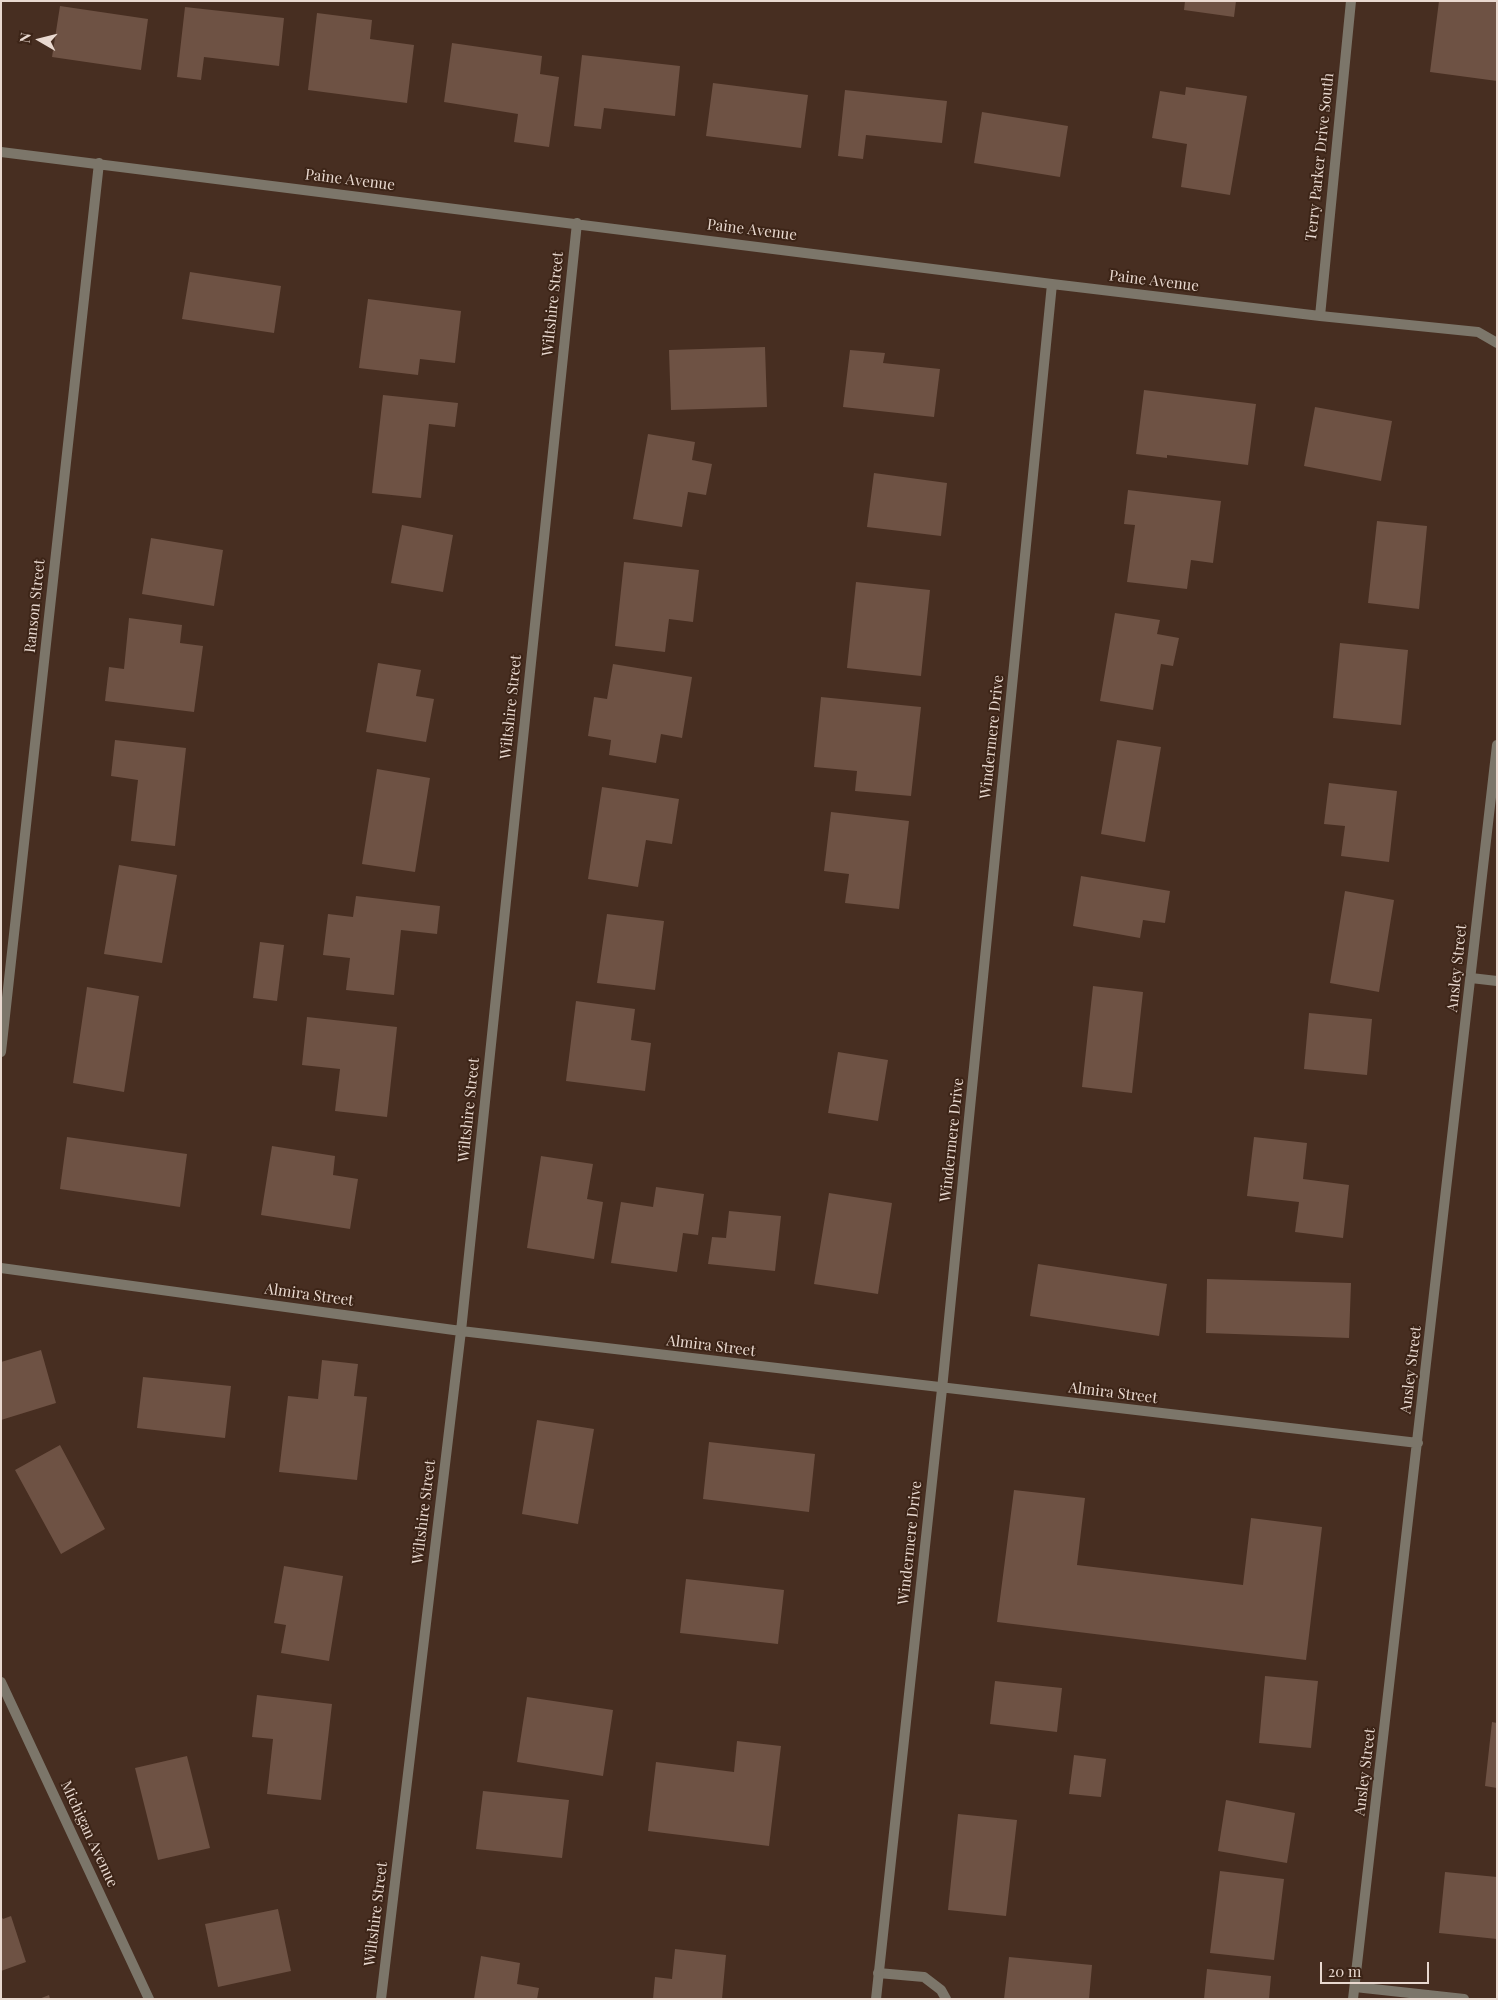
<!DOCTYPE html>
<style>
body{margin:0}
#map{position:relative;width:1498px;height:2000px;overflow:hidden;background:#472e21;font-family:"Playfair Display",serif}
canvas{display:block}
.frame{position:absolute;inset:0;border:2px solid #e9d9d0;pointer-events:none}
.north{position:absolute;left:15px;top:15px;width:50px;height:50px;-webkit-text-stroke:4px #3c2417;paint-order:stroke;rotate:278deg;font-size:14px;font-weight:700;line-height:20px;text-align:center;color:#e9d9d0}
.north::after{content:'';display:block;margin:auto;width:18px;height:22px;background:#e9d9d0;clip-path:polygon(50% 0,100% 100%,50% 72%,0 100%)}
.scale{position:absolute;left:1320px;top:1962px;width:109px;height:22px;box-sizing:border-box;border:2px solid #e9d9d0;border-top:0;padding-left:6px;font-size:15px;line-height:18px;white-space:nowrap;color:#e9d9d0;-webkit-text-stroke:4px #3c2417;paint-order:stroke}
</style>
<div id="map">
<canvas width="1498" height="2000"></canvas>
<div class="frame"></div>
<div class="north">N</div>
<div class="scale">20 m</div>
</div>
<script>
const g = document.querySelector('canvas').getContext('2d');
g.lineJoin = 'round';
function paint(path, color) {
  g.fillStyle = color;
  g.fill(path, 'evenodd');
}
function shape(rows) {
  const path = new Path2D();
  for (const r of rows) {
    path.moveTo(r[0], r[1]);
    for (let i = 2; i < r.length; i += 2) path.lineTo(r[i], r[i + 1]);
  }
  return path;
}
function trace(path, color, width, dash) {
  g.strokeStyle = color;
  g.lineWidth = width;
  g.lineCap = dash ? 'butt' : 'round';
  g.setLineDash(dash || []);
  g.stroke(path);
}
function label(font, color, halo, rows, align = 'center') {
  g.font = font + ' "Playfair Display",serif';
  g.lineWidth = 4;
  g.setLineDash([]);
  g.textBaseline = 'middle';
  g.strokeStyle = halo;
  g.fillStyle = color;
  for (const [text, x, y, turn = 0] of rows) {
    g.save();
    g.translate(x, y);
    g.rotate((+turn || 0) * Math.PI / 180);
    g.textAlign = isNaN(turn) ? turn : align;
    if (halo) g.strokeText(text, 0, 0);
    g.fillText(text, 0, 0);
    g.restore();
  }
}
paint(shape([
 [1185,1,1236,1,1234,17,1184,10],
 [1439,1,1497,1,1497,81,1430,72],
 [60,6,148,19,141,70,52,57],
 [185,7,284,18,279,66,204,57,201,80,177,77],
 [317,13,372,20,370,39,414,45,407,103,308,90],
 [452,43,542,56,540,74,559,77,549,147,514,142,518,114,444,102],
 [582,55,680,66,675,116,604,108,601,129,574,126],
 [713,83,808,95,801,148,706,136],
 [1186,87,1247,96,1230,195,1181,187,1187,144,1152,138,1160,91,1185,95],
 [845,90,947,101,942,143,866,135,863,159,838,156],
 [982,112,1068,126,1060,177,974,163],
 [190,272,281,286,274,333,182,319],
 [368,299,461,311,455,363,420,359,418,375,359,368],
 [765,347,767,407,671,410,669,350],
 [850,350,885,353,883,363,940,369,934,417,843,407],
 [1144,390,1256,404,1248,465,1167,455,1167,458,1136,454],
 [383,395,458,403,455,427,429,424,421,498,372,493],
 [1315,407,1392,421,1381,481,1304,466],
 [648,434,695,442,692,460,712,464,706,495,688,492,682,527,633,519],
 [874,473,947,483,941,536,867,527],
 [1128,490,1221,501,1213,563,1191,560,1187,589,1127,582,1135,525,1124,524],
 [1377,521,1427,526,1419,609,1368,603],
 [402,525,453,535,443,592,391,583],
 [151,538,223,550,214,606,142,594],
 [624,562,699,570,693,622,669,619,665,652,615,646],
 [856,582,930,590,921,676,847,668],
 [1115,613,1160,620,1157,634,1179,638,1173,666,1161,664,1153,710,1100,701],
 [129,618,182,625,180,643,203,646,194,712,105,701,109,667,124,669],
 [1340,643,1408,650,1401,725,1333,718],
 [378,663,421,670,416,696,434,699,426,742,366,732],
 [613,664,692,677,682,738,661,734,656,763,609,755,611,740,588,736,594,697,607,699],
 [821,697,921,707,911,796,855,791,857,771,814,767],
 [115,740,186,748,175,846,131,841,138,780,111,776],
 [1117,740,1161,747,1145,842,1101,834],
 [377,769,430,778,415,872,362,864],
 [1329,783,1397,791,1389,862,1341,856,1345,826,1324,824],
 [602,787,679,799,672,844,646,840,638,887,588,879],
 [831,812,909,821,899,909,845,903,849,874,824,871],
 [119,865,177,875,162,963,104,954],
 [1081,876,1170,891,1165,923,1143,920,1140,938,1073,926],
 [1345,891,1394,900,1379,992,1330,983],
 [356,896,440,906,437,934,401,930,394,995,346,990,350,958,323,955,328,914,353,917],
 [607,914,664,921,655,990,597,983],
 [260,942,284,945,277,1001,253,998],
 [1093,986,1143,992,1132,1093,1082,1087],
 [87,987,139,996,124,1092,73,1083],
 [576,1001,635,1009,631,1040,651,1043,645,1091,566,1081],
 [1309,1013,1372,1019,1367,1075,1304,1069],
 [307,1017,397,1027,387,1117,335,1111,340,1069,302,1065],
 [838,1052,888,1060,878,1121,828,1113],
 [67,1137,187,1154,180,1207,60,1189],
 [1254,1137,1307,1143,1303,1179,1349,1185,1343,1238,1295,1232,1299,1202,1247,1196],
 [272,1146,335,1156,333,1175,358,1179,350,1229,261,1215],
 [541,1156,593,1164,587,1199,603,1202,594,1259,527,1248],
 [656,1187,704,1194,698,1235,683,1233,677,1272,611,1263,621,1202,653,1207],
 [829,1193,892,1203,878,1294,814,1284],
 [729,1211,781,1216,775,1271,708,1264,712,1237,726,1238],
 [1038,1264,1167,1284,1159,1336,1030,1316],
 [1207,1279,1351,1283,1349,1338,1206,1333],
 [41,1350,56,1403,1,1420,1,1362],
 [322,1360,358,1364,354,1396,367,1397,357,1480,279,1472,288,1396,318,1399],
 [143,1377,231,1386,225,1438,137,1428],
 [537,1420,594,1429,578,1524,522,1514],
 [709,1442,815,1454,809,1512,703,1499],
 [60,1445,105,1529,61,1554,15,1470],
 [1014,1490,1085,1498,1077,1565,1243,1585,1251,1518,1322,1527,1306,1660,997,1622],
 [284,1566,343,1576,329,1661,281,1653,286,1625,274,1623],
 [686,1579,784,1590,778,1644,680,1633],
 [1265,1676,1318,1681,1311,1748,1259,1743],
 [995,1681,1062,1688,1057,1732,990,1724],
 [257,1695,332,1704,321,1800,267,1794,273,1739,252,1737],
 [527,1697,613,1710,603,1776,517,1762],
 [1492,1722,1497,1723,1497,1788,1485,1786],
 [737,1741,781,1746,769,1846,648,1831,656,1762,734,1772],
 [1074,1755,1106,1759,1101,1797,1069,1794],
 [187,1756,210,1848,158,1860,135,1768],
 [483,1791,569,1800,562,1858,476,1849],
 [1226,1800,1295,1813,1287,1863,1218,1851],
 [958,1814,1017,1820,1006,1916,948,1910],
 [1220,1871,1284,1879,1274,1960,1210,1953],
 [1445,1872,1497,1877,1497,1939,1439,1933],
 [278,1909,291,1971,218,1987,205,1924],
 [1,1916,3,1919,11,1916,26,1962,1,1971],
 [675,1949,726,1955,722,1999,653,1999,655,1977,672,1979],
 [481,1956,520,1963,517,1984,539,1988,537,1999,474,1999],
 [1009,1957,1092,1965,1089,1999,1004,1999],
 [1207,1969,1271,1976,1269,1999,1204,1999],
 [49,1995,50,1999,39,1999]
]), '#6e5244');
trace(shape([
 [878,1973,924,1977,941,1990,946,1999],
 [1355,1987,1464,1999]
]), '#7c766a', 10);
trace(shape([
 [1,152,1052,284,1320,316,1478,332,1497,343],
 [1320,316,1351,1],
 [1471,978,1497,981],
 [1,1052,99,163],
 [1,1268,461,1331,1418,1443],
 [1,1682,149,1999],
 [381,1999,461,1331,577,223],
 [876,1999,942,1389,1052,284],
 [1353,1999,1497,745]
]), '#7c766a', 10);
label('15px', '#e9d9d0', '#3c2417', [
 ["Terry Parker Drive South",1320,157,-84],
 ["Paine Avenue",350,180,7],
 ["Paine Avenue",752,230,7],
 ["Paine Avenue",1154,281,7],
 ["Wiltshire Street",553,304,-84],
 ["Ranson Street",35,606,-84],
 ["Wiltshire Street",511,707,-84],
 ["Windermere Drive",992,737,-84],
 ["Ansley Street",1457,968,-84],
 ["Wiltshire Street",469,1110,-84],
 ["Windermere Drive",952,1140,-84],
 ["Almira Street",309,1295,8],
 ["Almira Street",711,1346,7],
 ["Ansley Street",1411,1370,-83],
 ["Almira Street",1113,1393,7],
 ["Wiltshire Street",424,1512,-83],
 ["Windermere Drive",910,1543,-84],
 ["Ansley Street",1365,1772,-83],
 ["Michigan Avenue",89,1834,65],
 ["Wiltshire Street",376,1914,-83]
]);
</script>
